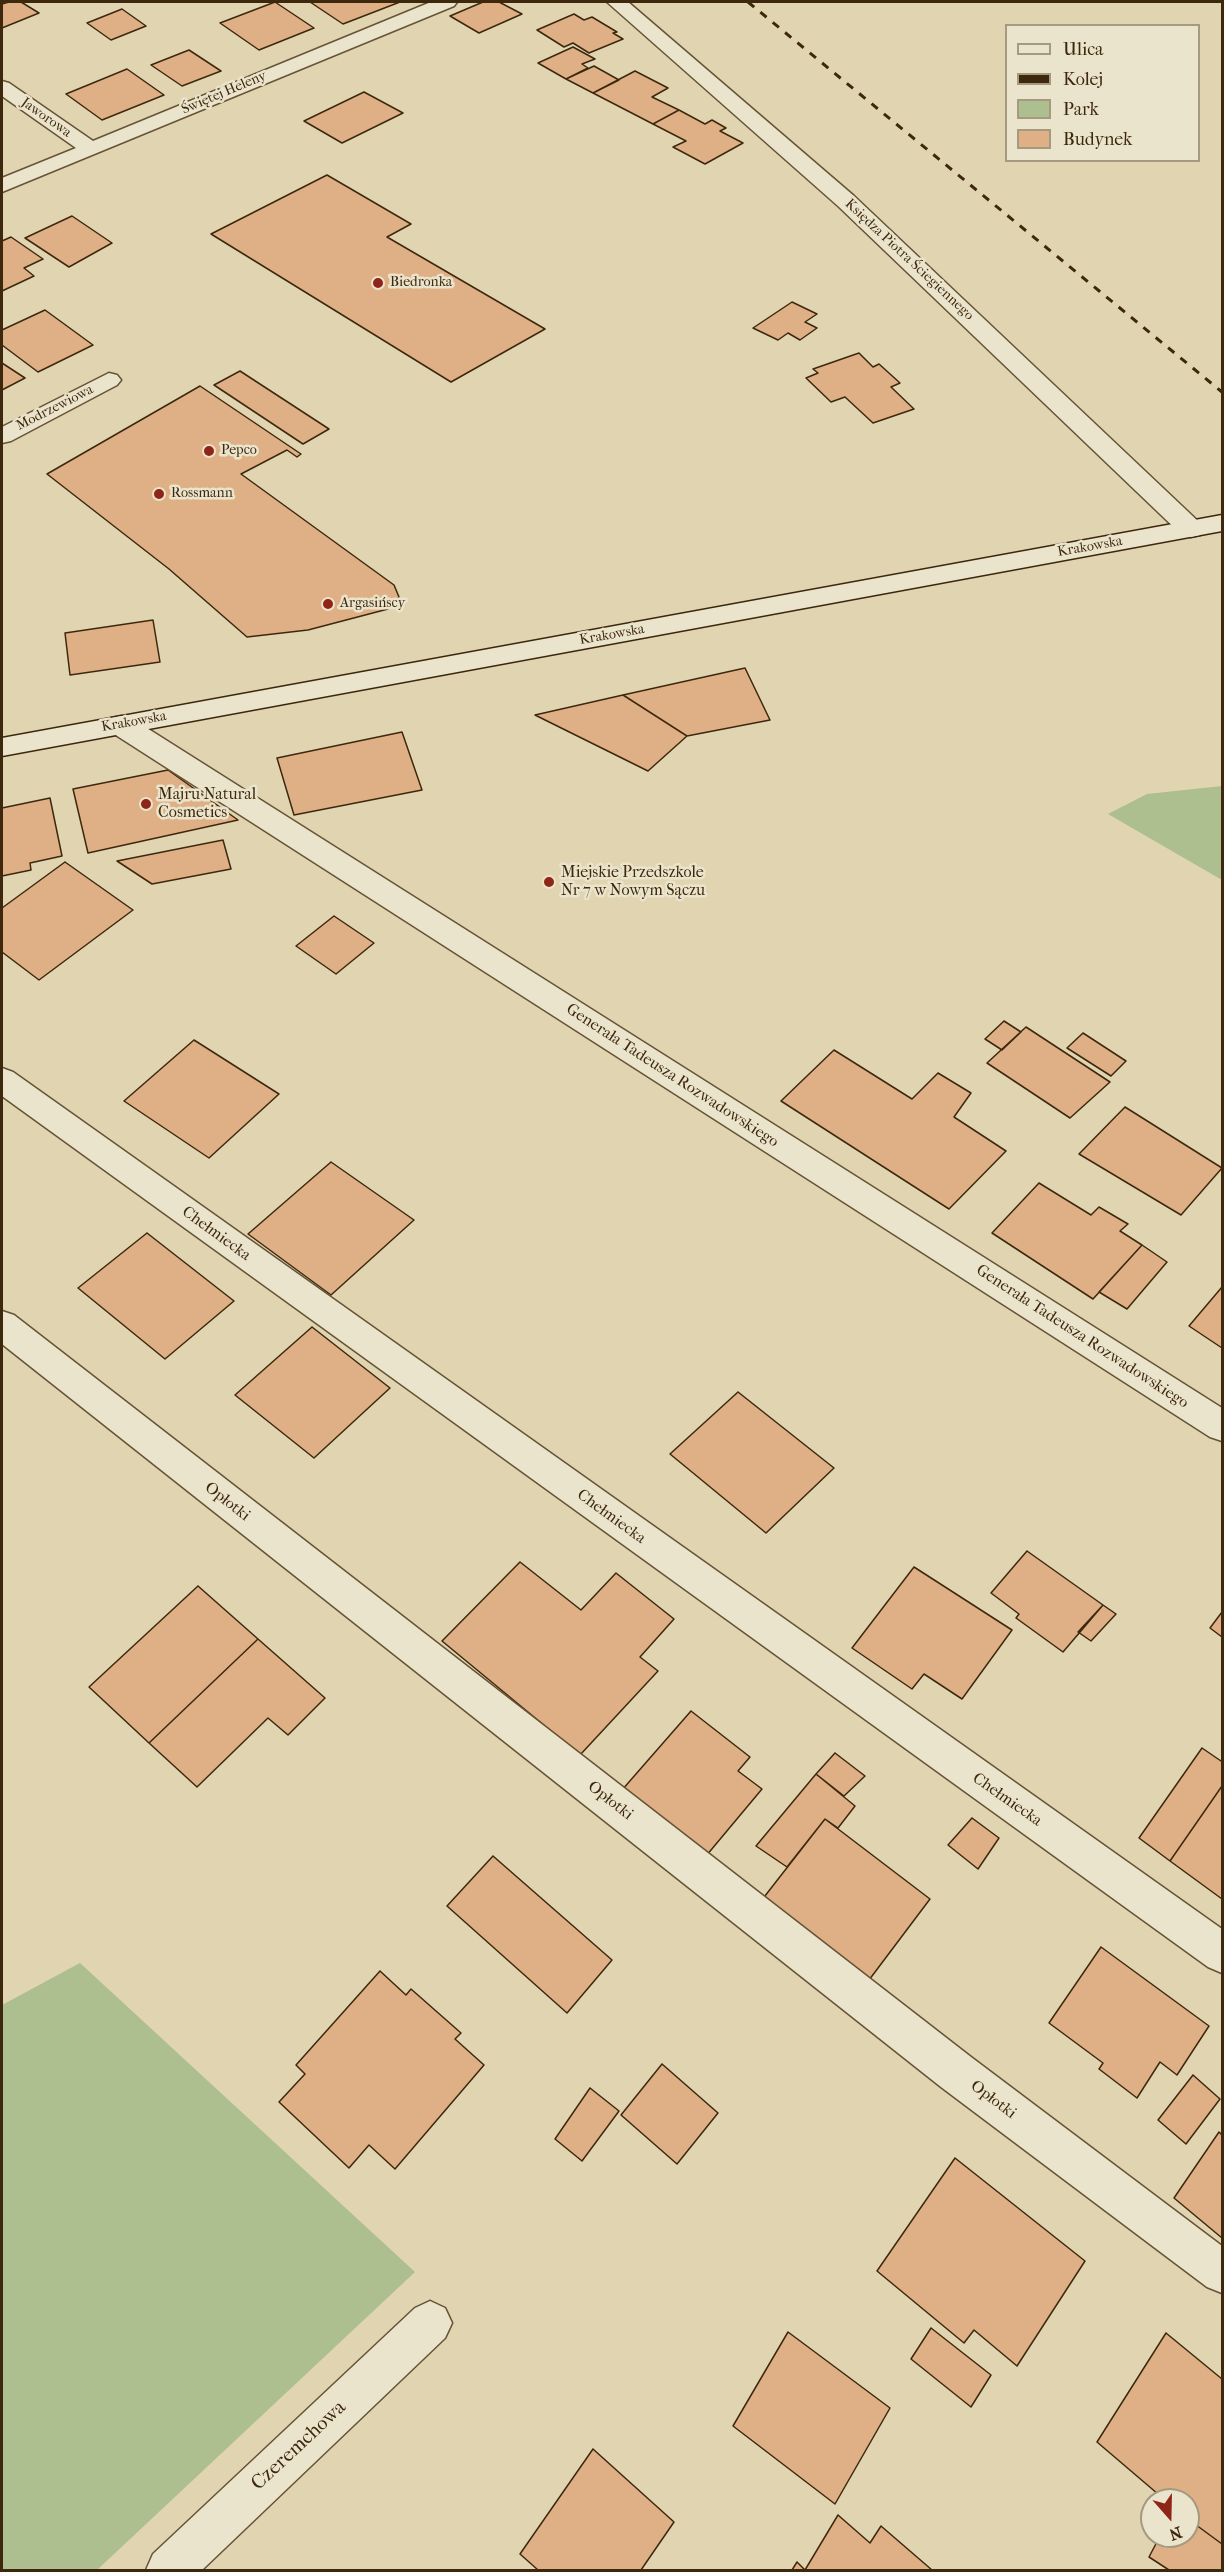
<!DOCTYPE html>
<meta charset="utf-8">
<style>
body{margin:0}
#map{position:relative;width:1224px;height:2572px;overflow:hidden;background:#e0d5b0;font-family:"IM FELL French Canon",serif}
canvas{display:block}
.frame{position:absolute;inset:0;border:3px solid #3d280e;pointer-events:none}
.legend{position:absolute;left:1005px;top:24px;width:195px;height:138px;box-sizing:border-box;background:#ebe4cc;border:2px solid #a59980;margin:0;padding:8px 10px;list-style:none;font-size:18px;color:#3d280e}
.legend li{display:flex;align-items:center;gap:12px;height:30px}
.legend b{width:30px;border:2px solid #a59980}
.north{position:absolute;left:1140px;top:2488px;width:60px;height:60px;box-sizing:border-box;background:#ebe4cc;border:2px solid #a59980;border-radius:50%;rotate:160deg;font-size:16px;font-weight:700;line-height:24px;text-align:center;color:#3d280e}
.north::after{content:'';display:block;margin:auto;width:21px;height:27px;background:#8f2418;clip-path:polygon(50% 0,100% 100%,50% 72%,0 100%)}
</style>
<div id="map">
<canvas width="1224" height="2572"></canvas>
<div class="frame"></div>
<ul class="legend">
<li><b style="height:8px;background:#ebe4cc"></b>Ulica</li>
<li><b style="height:8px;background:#3d280e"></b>Kolej</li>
<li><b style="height:16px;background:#adbe8f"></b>Park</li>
<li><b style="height:16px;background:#dfb085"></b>Budynek</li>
</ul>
<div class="north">N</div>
</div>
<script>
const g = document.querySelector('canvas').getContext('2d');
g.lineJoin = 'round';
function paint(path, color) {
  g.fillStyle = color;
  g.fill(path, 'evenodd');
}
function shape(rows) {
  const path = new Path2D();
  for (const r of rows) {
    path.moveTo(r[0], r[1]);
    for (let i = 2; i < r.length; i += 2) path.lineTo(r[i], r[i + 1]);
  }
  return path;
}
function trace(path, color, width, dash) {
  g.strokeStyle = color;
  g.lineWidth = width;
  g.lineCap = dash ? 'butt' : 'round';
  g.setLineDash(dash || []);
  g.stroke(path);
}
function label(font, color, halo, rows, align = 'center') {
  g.font = font + ' "IM FELL French Canon",serif';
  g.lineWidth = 5;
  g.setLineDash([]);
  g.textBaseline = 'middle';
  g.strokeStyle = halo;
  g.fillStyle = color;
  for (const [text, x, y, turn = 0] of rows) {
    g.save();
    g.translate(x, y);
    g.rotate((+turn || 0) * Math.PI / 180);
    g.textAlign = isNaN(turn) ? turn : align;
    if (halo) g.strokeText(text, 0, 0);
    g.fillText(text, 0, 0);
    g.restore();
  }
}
paint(shape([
 [1222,786,1222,880,1108,814,1147,794],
 [80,1963,415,2272,97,2570,2,2570,2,2005]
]), '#adbe8f');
const building = shape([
 [9,2,21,2,39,13,2,28,2,4,9,2],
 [275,2,314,28,259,50,220,23,275,2],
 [310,2,400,2,343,24,310,2],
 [483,2,499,2,522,14,479,33,450,16,483,2],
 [122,9,146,26,111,40,87,23,122,9],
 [574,14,584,20,592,17,617,32,613,33,623,39,589,53,573,43,564,47,537,30,574,14],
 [573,47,595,59,582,64,588,68,566,79,538,63,573,47],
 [189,50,221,71,182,86,151,65,189,50],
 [594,66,619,80,593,93,566,79,594,66],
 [127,69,164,95,102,120,66,94,127,69],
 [635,71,668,88,652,97,679,110,653,124,593,93,635,71],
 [364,92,403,113,342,143,304,121,364,92],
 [679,110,705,124,712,120,726,128,720,131,743,143,705,164,673,147,686,141,653,124,679,110],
 [327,175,411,224,387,237,545,329,451,382,211,234,327,175],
 [72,216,112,243,69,267,25,238,72,216],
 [11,237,43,259,24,268,34,276,2,291,2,241,11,237],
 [792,302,817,314,805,322,817,328,800,340,788,333,778,340,753,328,792,302],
 [45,310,93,345,38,372,2,345,2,330,45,310],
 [859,353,873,367,879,364,900,383,891,387,914,409,873,423,845,397,831,402,806,378,818,373,813,369,859,353],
 [2,363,25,378,2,390,2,363],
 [240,371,329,429,303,444,214,385,240,371],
 [200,386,301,454,297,457,287,450,241,474,394,585,399,597,388,609,308,630,247,637,169,569,47,474,200,386],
 [153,620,160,662,70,675,65,633,153,620],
 [745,668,770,720,687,736,623,695,745,668],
 [623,695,687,736,648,771,535,715,623,695],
 [402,732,422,790,294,815,277,758,402,732],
 [168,770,238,820,88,853,73,789,168,770],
 [50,798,62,856,30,863,31,870,2,876,2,808,50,798],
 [223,840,231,869,152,884,117,861,223,840],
 [65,862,133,910,39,980,2,952,2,908,65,862],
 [334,916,374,943,336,974,296,946,334,916],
 [1004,1021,1021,1032,1002,1050,985,1039,1004,1021],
 [1026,1027,1110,1082,1070,1118,987,1063,1026,1027],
 [1083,1033,1126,1061,1111,1076,1067,1048,1083,1033],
 [194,1040,279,1094,209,1158,124,1101,194,1040],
 [834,1050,912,1099,938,1073,971,1093,954,1117,1006,1151,949,1209,781,1101,834,1050],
 [1125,1107,1222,1168,1181,1215,1079,1154,1125,1107],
 [331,1162,414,1220,331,1295,248,1234,331,1162],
 [1039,1183,1091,1215,1099,1207,1128,1224,1120,1231,1142,1245,1093,1299,992,1233,1039,1183],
 [147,1233,234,1301,165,1359,78,1288,147,1233],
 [1142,1245,1167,1262,1127,1309,1099,1292,1142,1245],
 [1222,1287,1222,1348,1189,1326,1222,1287],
 [312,1327,390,1388,314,1458,235,1395,312,1327],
 [738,1392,834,1468,766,1533,670,1454,738,1392],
 [1027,1551,1103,1605,1063,1652,1016,1618,1019,1614,991,1593,1027,1551],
 [520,1562,581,1610,616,1573,674,1619,640,1657,658,1671,580,1755,442,1641,520,1562],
 [914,1567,1012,1630,962,1699,924,1674,912,1689,852,1648,914,1567],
 [198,1586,258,1639,149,1743,89,1687,198,1586],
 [1103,1605,1116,1614,1091,1641,1078,1632,1103,1605],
 [1222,1612,1222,1637,1210,1628,1222,1612],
 [258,1639,325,1698,288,1735,268,1718,197,1787,149,1743,258,1639],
 [691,1711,750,1757,738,1771,762,1789,706,1856,622,1790,691,1711],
 [1202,1748,1221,1761,1222,1759,1222,1786,1170,1861,1139,1838,1202,1748],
 [835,1753,865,1776,844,1796,816,1774,835,1753],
 [816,1774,855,1806,838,1828,825,1819,787,1867,756,1846,816,1774],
 [1222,1786,1222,1899,1170,1861,1222,1786],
 [972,1818,999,1838,978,1869,948,1845,972,1818],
 [825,1819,930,1899,866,1984,761,1901,825,1819],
 [493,1856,612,1960,567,2013,447,1906,493,1856],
 [1101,1947,1209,2026,1177,2075,1160,2062,1137,2098,1099,2069,1103,2063,1049,2023,1101,1947],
 [380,1971,406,1995,411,1989,461,2033,455,2039,484,2065,395,2169,369,2145,349,2168,279,2102,305,2074,296,2065,380,1971],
 [662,2064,718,2113,677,2164,621,2115,662,2064],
 [1193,2075,1220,2099,1186,2144,1158,2120,1193,2075],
 [590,2088,619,2111,582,2161,555,2139,590,2088],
 [1219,2132,1222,2135,1222,2238,1174,2198,1219,2132],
 [955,2158,1085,2261,1017,2366,974,2330,964,2343,877,2271,955,2158],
 [931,2328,991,2375,971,2407,911,2359,931,2328],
 [788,2332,890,2408,835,2504,733,2426,788,2332],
 [1166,2333,1222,2379,1222,2544,1188,2519,1188,2500,1165,2500,1097,2442,1166,2333],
 [593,2449,674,2522,641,2570,538,2570,520,2554,593,2449],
 [838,2515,870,2543,881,2526,932,2570,792,2570,797,2562,805,2570,838,2515],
 [1188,2519,1222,2544,1222,2570,1169,2570,1149,2557,1159,2538,1168,2543,1171,2536,1188,2536,1188,2519]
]);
paint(building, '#dfb085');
trace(building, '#3d280e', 1.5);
const minor = shape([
 [431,2,457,2,454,6,2,192,2,178,76,148,2,96,2,81,9,83,93,141,431,2],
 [607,2,628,2,854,196,1200,523,1204,529,1200,535,1191,537,1182,535,838,206,607,2],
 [109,373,117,375,121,380,117,385,11,441,2,443,2,427,109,373],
 [121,716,131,718,1222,1408,1222,1441,1210,1437,111,732,107,725,111,718,121,716],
 [2,1068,13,1072,1222,1929,1222,1973,1208,1967,2,1096,2,1068],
 [2,1311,14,1315,971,2057,1222,2246,1222,2293,1207,2287,941,2087,2,1344,2,1311],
 [430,2301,445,2308,452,2323,445,2338,202,2570,146,2570,153,2554,415,2308,430,2301]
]);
const secondary = shape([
 [1222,515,1222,531,2,756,2,738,1222,515]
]);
trace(minor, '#665336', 3);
trace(secondary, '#3d280e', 3);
paint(minor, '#ebe4cc');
paint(secondary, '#ebe4cc');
trace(shape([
 [748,2,1222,392]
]), '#3d280e', 3, [8, 8]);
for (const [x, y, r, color] of [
 [378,283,6,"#8f2418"],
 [209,451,6,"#8f2418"],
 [159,494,6,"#8f2418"],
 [328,604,6,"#8f2418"],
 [146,804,6,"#8f2418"],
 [549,882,6,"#8f2418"]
]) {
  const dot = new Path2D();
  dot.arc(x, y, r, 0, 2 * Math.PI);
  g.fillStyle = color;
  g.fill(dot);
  trace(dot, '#ebe4cc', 2);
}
label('14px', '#3d280e', '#ebe4cc', [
 ["Świętej Heleny",224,93,-23],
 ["Jaworowa",46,118,35],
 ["Księdza Piotra Ściegiennego",909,260,43],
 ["Modrzewiowa",55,408,-27],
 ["Krakowska",1090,547,-10],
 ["Krakowska",612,635,-10],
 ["Krakowska",134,722,-10]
]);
label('14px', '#3d280e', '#ebe4cc', [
 ["Biedronka",390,283],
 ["Pepco",221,451],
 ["Rossmann",171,494],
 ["Argasińscy",340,604]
], 'left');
label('16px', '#3d280e', '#ebe4cc', [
 ["Majru Natural",158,795],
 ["Cosmetics",158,813],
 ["Miejskie Przedszkole",561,873],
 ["Nr 7 w Nowym Sączu",561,891]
], 'left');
label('16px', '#3d280e', '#ebe4cc', [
 ["Generała Tadeusza Rozwadowskiego",672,1076,33],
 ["Chełmiecka",216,1234,36],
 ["Generała Tadeusza Rozwadowskiego",1082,1337,33],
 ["Opłotki",227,1502,38],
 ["Chełmiecka",611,1517,36],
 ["Chełmiecka",1007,1800,35],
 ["Opłotki",610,1801,38],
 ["Opłotki",993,2100,37]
]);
label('20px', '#3d280e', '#ebe4cc', [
 ["Czeremchowa",299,2446,-43]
]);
</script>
